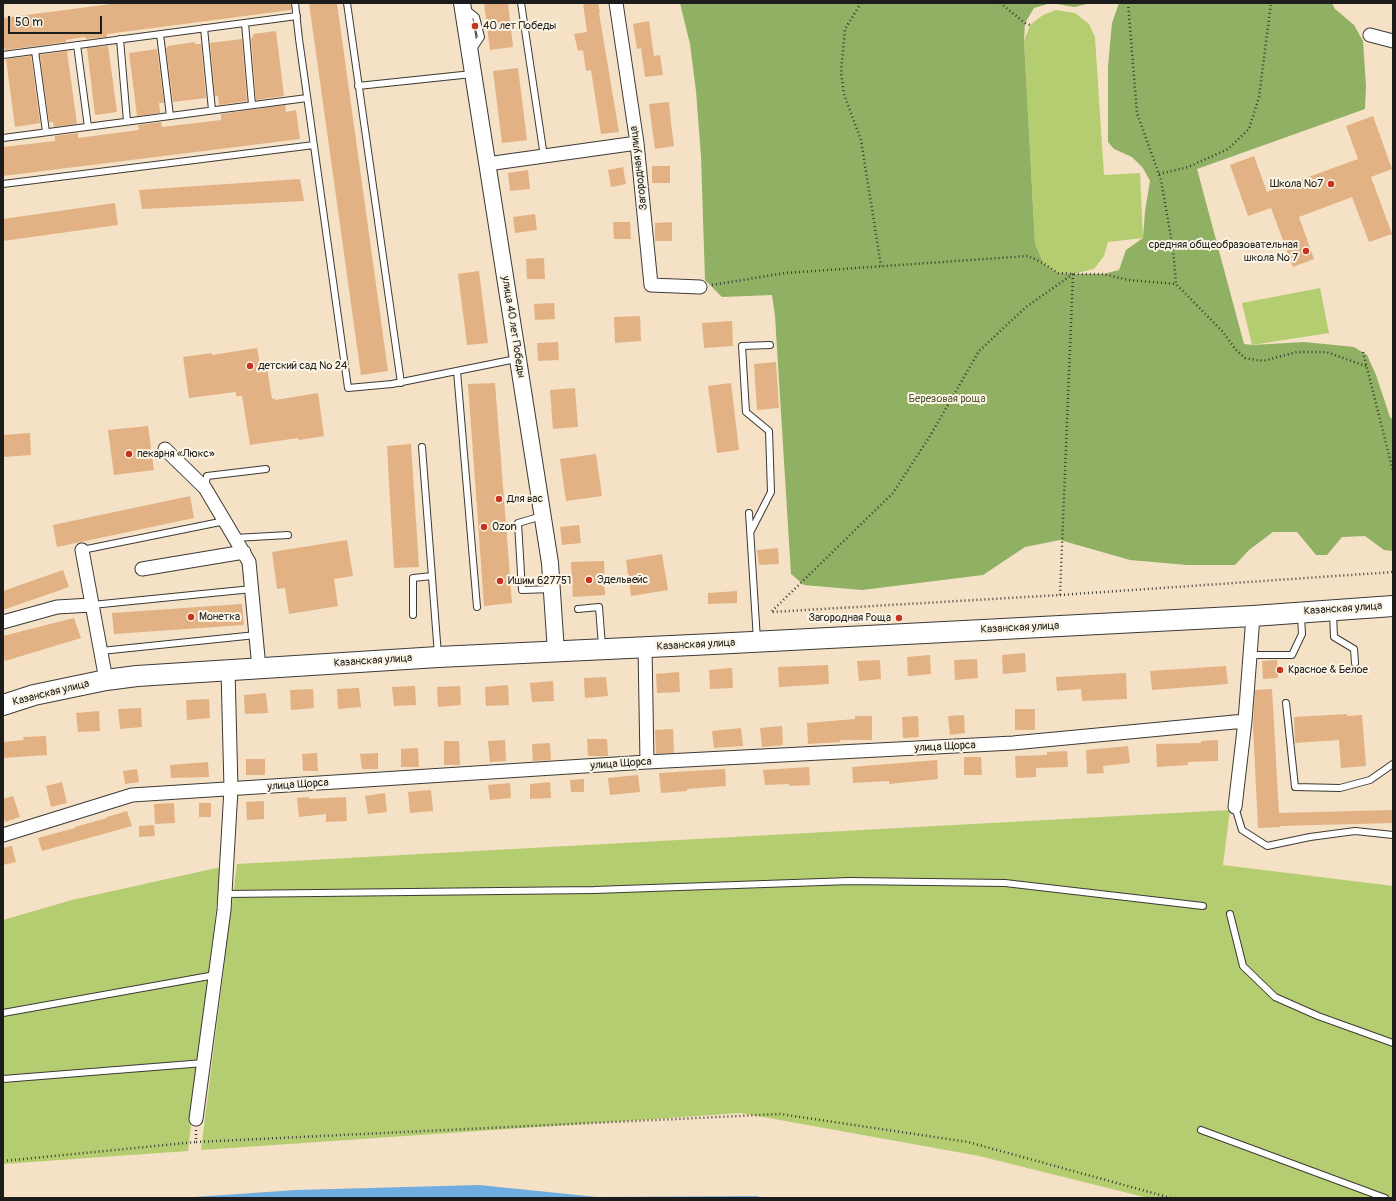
<!DOCTYPE html>
<meta charset="utf-8">
<style>
body{margin:0}
#map{position:relative;width:1396px;height:1201px;overflow:hidden;background:#f5e1c5;font-family:Pangolin,sans-serif}
canvas{display:block}
.frame{position:absolute;inset:0;border:4px solid #1c1c1c;pointer-events:none}
.scale{position:absolute;left:8px;top:16px;width:94px;height:18px;box-sizing:border-box;border:2px solid #1c1c1c;border-top:0;padding-left:5px;font-size:12px;line-height:14px;white-space:nowrap;color:#1c1c1c;-webkit-text-stroke:3px #fcf5e5;paint-order:stroke}
</style>
<div id="map">
<canvas width="1396" height="1201"></canvas>
<div class="frame"></div>
<div class="scale">50 m</div>
</div>
<script>
const g = document.querySelector('canvas').getContext('2d');
g.lineJoin = 'round';
function paint(path, color) {
  g.fillStyle = color;
  g.fill(path, 'evenodd');
}
function shape(rows) {
  const path = new Path2D();
  for (const r of rows) {
    path.moveTo(r[0], r[1]);
    for (let i = 2; i < r.length; i += 2) path.lineTo(r[i], r[i + 1]);
  }
  return path;
}
function trace(path, color, width, dash) {
  g.strokeStyle = color;
  g.lineWidth = width;
  g.lineCap = dash ? 'butt' : 'round';
  g.setLineDash(dash || []);
  g.stroke(path);
}
function label(font, color, halo, rows, align = 'center') {
  g.font = font + ' Pangolin,sans-serif';
  g.lineWidth = 4;
  g.setLineDash([]);
  g.textBaseline = 'middle';
  g.strokeStyle = halo;
  g.fillStyle = color;
  for (const [text, x, y, turn = 0] of rows) {
    g.save();
    g.translate(x, y);
    g.rotate((+turn || 0) * Math.PI / 180);
    g.textAlign = isNaN(turn) ? turn : align;
    if (halo) g.strokeText(text, 0, 0);
    g.fillText(text, 0, 0);
    g.restore();
  }
}
paint(shape([
 [1056,10,1075,13,1089,24,1095,37,1104,175,1140,173,1143,238,1108,242,1104,256,1094,269,1073,274,1058,273,1043,263,1035,243,1024,41,1030,25,1043,15],
 [1320,288,1329,333,1252,345,1242,303],
 [1230,810,1223,865,1393,886,1393,1198,1148,1198,979,1156,741,1113,201,1150,237,864],
 [221,867,188,1151,3,1164,3,920,72,900]
]), '#b5cd71');
paint(shape([
 [680,3,1092,3,1074,7,1051,3,1034,8,1025,23,1024,41,1035,243,1043,263,1058,273,1073,274,1103,274,1119,270,1126,250,1143,238,1145,211,1150,181,1143,168,1132,157,1114,149,1108,142,1108,66,1112,23,1119,3,1332,3,1335,9,1354,25,1363,41,1366,86,1365,109,1197,169,1244,344,1252,345,1304,342,1354,347,1367,355,1376,375,1390,417,1393,420,1393,551,1384,550,1365,536,1342,537,1327,555,1316,555,1297,532,1273,532,1249,550,1235,565,1187,565,1130,560,1060,540,1025,547,983,575,862,590,804,585,791,574,775,316,772,295,722,297,705,280,701,156,696,91,690,44]
]), '#90b063');
paint(shape([
 [479,1185,597,1197,756,1196,766,1198,180,1198,296,1190]
]), '#6fade1');
paint(shape([
 [119,3,291,3,291,10,107,34,107,37,86,39,85,37,66,40,66,42,5,50,5,48,3,48,3,18],
 [309,3,337,3,388,371,361,375],
 [484,3,508,3,513,47,490,50],
 [583,3,598,3,600,12,599,13,619,132,601,134,591,70,586,71,583,50,578,51,574,34,587,32],
 [649,21,654,56,660,55,663,75,645,77,641,48,637,49,633,24],
 [276,31,284,96,256,100,251,38,253,37,253,34],
 [242,39,247,101,219,105,218,96,215,96,210,43],
 [195,42,195,44,201,44,206,98,173,102,166,48,168,47,168,46],
 [108,46,117,112,95,115,87,48],
 [157,49,164,103,159,103,160,113,137,116,129,53],
 [67,51,77,124,54,127,53,122,49,122,40,55],
 [31,56,40,123,15,127,6,59],
 [518,68,527,140,502,143,493,71],
 [669,102,671,123,674,146,655,149,649,104],
 [285,105,286,112,296,110,300,139,3,176,3,147,55,141,55,136,78,133,78,138,139,130,138,125,161,122,162,127,221,120,221,114],
 [1373,116,1392,169,1371,177,1392,234,1369,242,1352,197,1299,217,1314,259,1293,267,1271,208,1248,216,1230,165,1254,156,1267,192,1358,159,1346,126],
 [652,166,670,166,670,183,652,183],
 [623,167,626,184,611,187,608,170],
 [528,170,530,189,510,191,508,173],
 [300,179,304,201,142,209,139,190],
 [115,203,118,225,3,241,3,219],
 [535,214,537,230,515,233,513,217],
 [613,222,630,222,631,239,614,239],
 [672,222,672,241,655,241,655,223],
 [544,258,545,279,527,279,526,259],
 [479,271,488,343,467,345,458,274],
 [554,303,555,319,535,320,534,304],
 [640,316,641,341,615,343,614,317],
 [732,321,733,346,704,348,702,323],
 [558,342,559,360,538,361,537,343],
 [257,348,261,369,267,368,272,399,275,398,275,400,318,393,324,436,299,440,298,438,250,445,242,396,236,396,236,392,189,398,183,357,212,353,212,355],
 [776,362,779,408,757,410,754,364],
 [495,383,512,603,484,606,468,384],
 [731,383,739,450,717,453,708,386],
 [575,388,578,427,553,429,550,390],
 [148,426,154,470,114,475,108,430],
 [30,433,31,455,3,457,3,435],
 [411,444,419,567,394,568,387,446],
 [596,454,602,496,566,501,560,459],
 [190,496,194,518,57,547,53,525],
 [579,525,581,543,562,545,560,527],
 [347,540,353,576,334,579,338,606,289,614,285,588,277,589,272,552],
 [778,548,779,564,759,565,757,550],
 [662,554,668,590,631,596,626,560],
 [604,561,605,595,573,597,571,562],
 [63,570,69,587,3,610,3,591],
 [737,591,737,603,708,604,708,593],
 [242,604,244,625,114,634,112,613],
 [74,618,81,638,5,661,3,653,3,636],
 [1025,653,1026,672,1003,674,1002,655],
 [930,655,931,674,908,676,907,657],
 [977,659,978,678,955,680,954,660],
 [880,660,881,679,859,681,857,661],
 [1277,660,1278,678,1263,679,1262,661],
 [828,665,829,684,779,687,778,667],
 [1226,666,1228,684,1152,690,1150,671],
 [732,668,733,688,710,689,709,670],
 [679,672,680,692,657,693,656,674],
 [1126,673,1127,699,1082,701,1081,689,1057,691,1056,677],
 [606,677,608,696,585,698,584,678],
 [553,681,554,701,532,702,530,683],
 [508,685,509,705,486,706,485,687],
 [415,686,416,705,394,706,392,687],
 [460,686,461,705,438,707,437,687],
 [359,688,361,707,338,709,337,689],
 [313,689,314,708,291,710,290,690],
 [1272,689,1279,813,1393,810,1393,823,1280,826,1280,827,1258,828,1253,725,1255,690],
 [266,693,268,713,245,714,244,695],
 [209,699,210,718,187,720,186,700],
 [141,708,142,727,120,729,118,709],
 [1015,709,1035,709,1035,730,1015,730],
 [99,711,100,731,78,732,76,713],
 [1347,714,1347,716,1362,715,1366,766,1341,768,1339,740,1295,743,1294,717],
 [964,715,965,733,950,735,948,716],
 [855,716,872,716,872,740,840,740,840,742,808,744,807,723,855,719],
 [918,716,919,737,903,738,902,717],
 [782,726,783,745,762,747,760,728],
 [741,728,743,746,714,748,712,731],
 [673,729,674,753,656,754,655,730],
 [46,736,47,755,3,758,3,742,24,740,23,737],
 [587,739,607,739,608,756,588,756],
 [505,740,506,761,490,762,488,741],
 [1218,740,1218,761,1188,762,1188,765,1157,767,1156,744,1201,743,1201,741],
 [444,741,459,741,460,765,444,765],
 [550,743,551,760,533,761,532,744],
 [1128,746,1130,763,1103,766,1104,773,1087,774,1086,750],
 [418,748,419,767,401,767,401,749],
 [1067,751,1068,767,1036,768,1036,777,1016,778,1015,756,1047,755,1047,752],
 [317,753,318,771,303,771,302,754],
 [378,753,378,769,362,769,360,754],
 [964,757,981,757,982,775,964,775],
 [246,759,265,759,265,775,246,775],
 [937,760,938,779,889,784,889,781,853,783,852,767],
 [208,762,209,777,171,778,170,765],
 [809,767,810,785,790,786,789,784,765,785,763,770],
 [137,769,139,782,125,784,123,771],
 [725,769,726,786,687,789,687,791,661,793,659,773],
 [638,775,640,792,610,795,608,778],
 [584,779,584,792,571,792,570,780],
 [62,782,67,803,51,807,46,786],
 [550,782,551,798,530,799,530,784],
 [510,783,511,798,490,800,488,785],
 [431,790,433,811,410,813,408,792],
 [385,793,387,812,368,814,365,796],
 [13,796,20,817,5,822,3,814,3,799],
 [309,797,309,799,346,797,347,821,326,822,326,814,299,817,297,798],
 [264,801,264,819,247,820,246,802],
 [174,803,175,823,155,824,154,804],
 [199,803,211,803,211,817,199,817],
 [127,811,132,826,42,851,38,838,75,828,75,827,107,818,107,817],
 [154,825,155,836,139,837,139,826],
 [12,846,16,862,3,865,3,848]
]), '#e2b284');
const service = shape([
 [295,3,299,39,348,388,392,384,516,359],
 [347,3,401,383],
 [521,3,543,150],
 [465,8,476,17,481,37,473,49],
 [245,23,252,105],
 [204,28,212,110],
 [160,34,170,116],
 [120,39,127,121],
 [77,45,88,127],
 [35,51,46,132],
 [3,55,297,16],
 [358,86,472,74],
 [3,138,307,98],
 [3,184,314,145],
 [457,371,477,607],
 [422,447,438,655],
 [205,488,207,476,266,469],
 [749,513,757,640],
 [542,516,518,523,522,590,552,589],
 [751,531,771,492,769,431,746,412,742,346,770,345],
 [235,538,288,535],
 [82,550,225,521],
 [92,605,252,589],
 [578,609,599,607,602,646],
 [1333,613,1334,637,1354,649,1355,663],
 [413,615,413,578,432,576],
 [101,651,256,635],
 [1250,655,1292,655,1302,634,1301,616],
 [1286,703,1295,787,1340,788,1370,780,1393,764],
 [1235,807,1242,830,1267,846,1310,837,1355,831,1393,835],
 [225,894,594,890,850,881,1005,883,1203,906],
 [1230,914,1243,966,1275,997,1318,1016,1393,1043],
 [3,1013,215,975],
 [3,1079,204,1063],
 [1201,1130,1385,1198]
]);
const minor = shape([
 [616,3,637,143,651,285,700,287],
 [1370,35,1393,41],
 [487,164,637,143],
 [165,449,205,488,249,562,259,668],
 [82,550,106,680],
 [142,569,244,552],
 [3,622,57,607,91,605],
 [645,647,647,762],
 [1235,807,1245,721,1253,616],
 [3,835,132,795,647,762,1013,743,1245,721],
 [196,1119,224,910,231,789,228,670]
]);
const tertiary = shape([
 [462,3,550,563,556,652]
]);
const primary = shape([
 [3,705,34,695,106,680,137,676,438,657,713,644,1253,616,1393,606]
]);
trace(service, '#3d3a35', 8);
trace(minor, '#3d3a35', 15);
trace(tertiary, '#3d3a35', 18);
trace(primary, '#3d3a35', 22);
trace(shape([
 [861,3,845,29,841,72,844,94,861,140,881,266],
 [1000,3,1025,23,1030,25],
 [1128,3,1137,113,1161,180,1173,249,1176,284,1223,332,1235,349,1245,358,1263,361,1297,352,1326,352,1366,366],
 [1159,174,1188,167,1228,149,1249,129,1259,97,1271,3],
 [1073,274,1060,595,771,612,893,493,930,436,979,351,1026,307,1073,274],
 [712,285,785,273,1028,256,1043,263,1058,273,1073,274,1103,274,1128,280,1176,284],
 [1363,352,1393,471],
 [1060,595,1393,572],
 [196,1130,196,1142,780,1114,968,1142,1171,1198],
 [3,1161,196,1142]
]), '#3d3a35', 2.5, [1, 3]);
trace(service, '#fff', 6);
trace(minor, '#fff', 13);
trace(tertiary, '#fff', 16);
trace(primary, '#fff', 20);
for (const [x, y, r, color] of [
 [475,26,4,"#c8321e"],
 [1331,184,4,"#c8321e"],
 [1306,251,4,"#c8321e"],
 [250,366,4,"#c8321e"],
 [129,454,4,"#c8321e"],
 [499,499,4,"#c8321e"],
 [484,527,4,"#c8321e"],
 [589,580,4,"#c8321e"],
 [500,581,4,"#c8321e"],
 [191,617,4,"#c8321e"],
 [899,618,4,"#c8321e"],
 [1280,670,4,"#c8321e"]
]) {
  const dot = new Path2D();
  dot.arc(x, y, r, 0, 2 * Math.PI);
  g.fillStyle = color;
  g.fill(dot);
  trace(dot, '#fcf5e5', 1.5);
}
label('11px', '#1c1c1c', '#fcf5e5', [
 ["40 лет Победы",483,26],
 ["Школа №7",1323,184,"right"],
 ["средняя общеобразовательная",1298,245,"right"],
 ["школа № 7",1298,258,"right"],
 ["детский сад № 24",258,366],
 ["пекарня «Люкс»",137,454],
 ["Для вас",507,499],
 ["Ozon",492,527],
 ["Эдельвейс",597,580],
 ["Ишим 627751",508,581],
 ["Монетка",199,617],
 ["Загородная Роща",891,618,"right"],
 ["Красное & Белое",1288,670]
], 'left');
label('11px', '#1c1c1c', '#fcf5e5', [
 ["Загородная улица",639,168,-97],
 ["улица 40 лет Победы",513,327,81],
 ["Казанская улица",1343,609,-4],
 ["Казанская улица",1020,628,-3],
 ["Казанская улица",696,645,-3],
 ["Казанская улица",373,661,-4],
 ["Казанская улица",51,693,-14],
 ["улица Щорса",945,747,-3],
 ["улица Щорса",621,764,-4],
 ["улица Щорса",298,785,-4]
]);
label('11px', '#525a3a', '#fcf5e5', [
 ["Березовая роща",947,399]
]);
</script>
